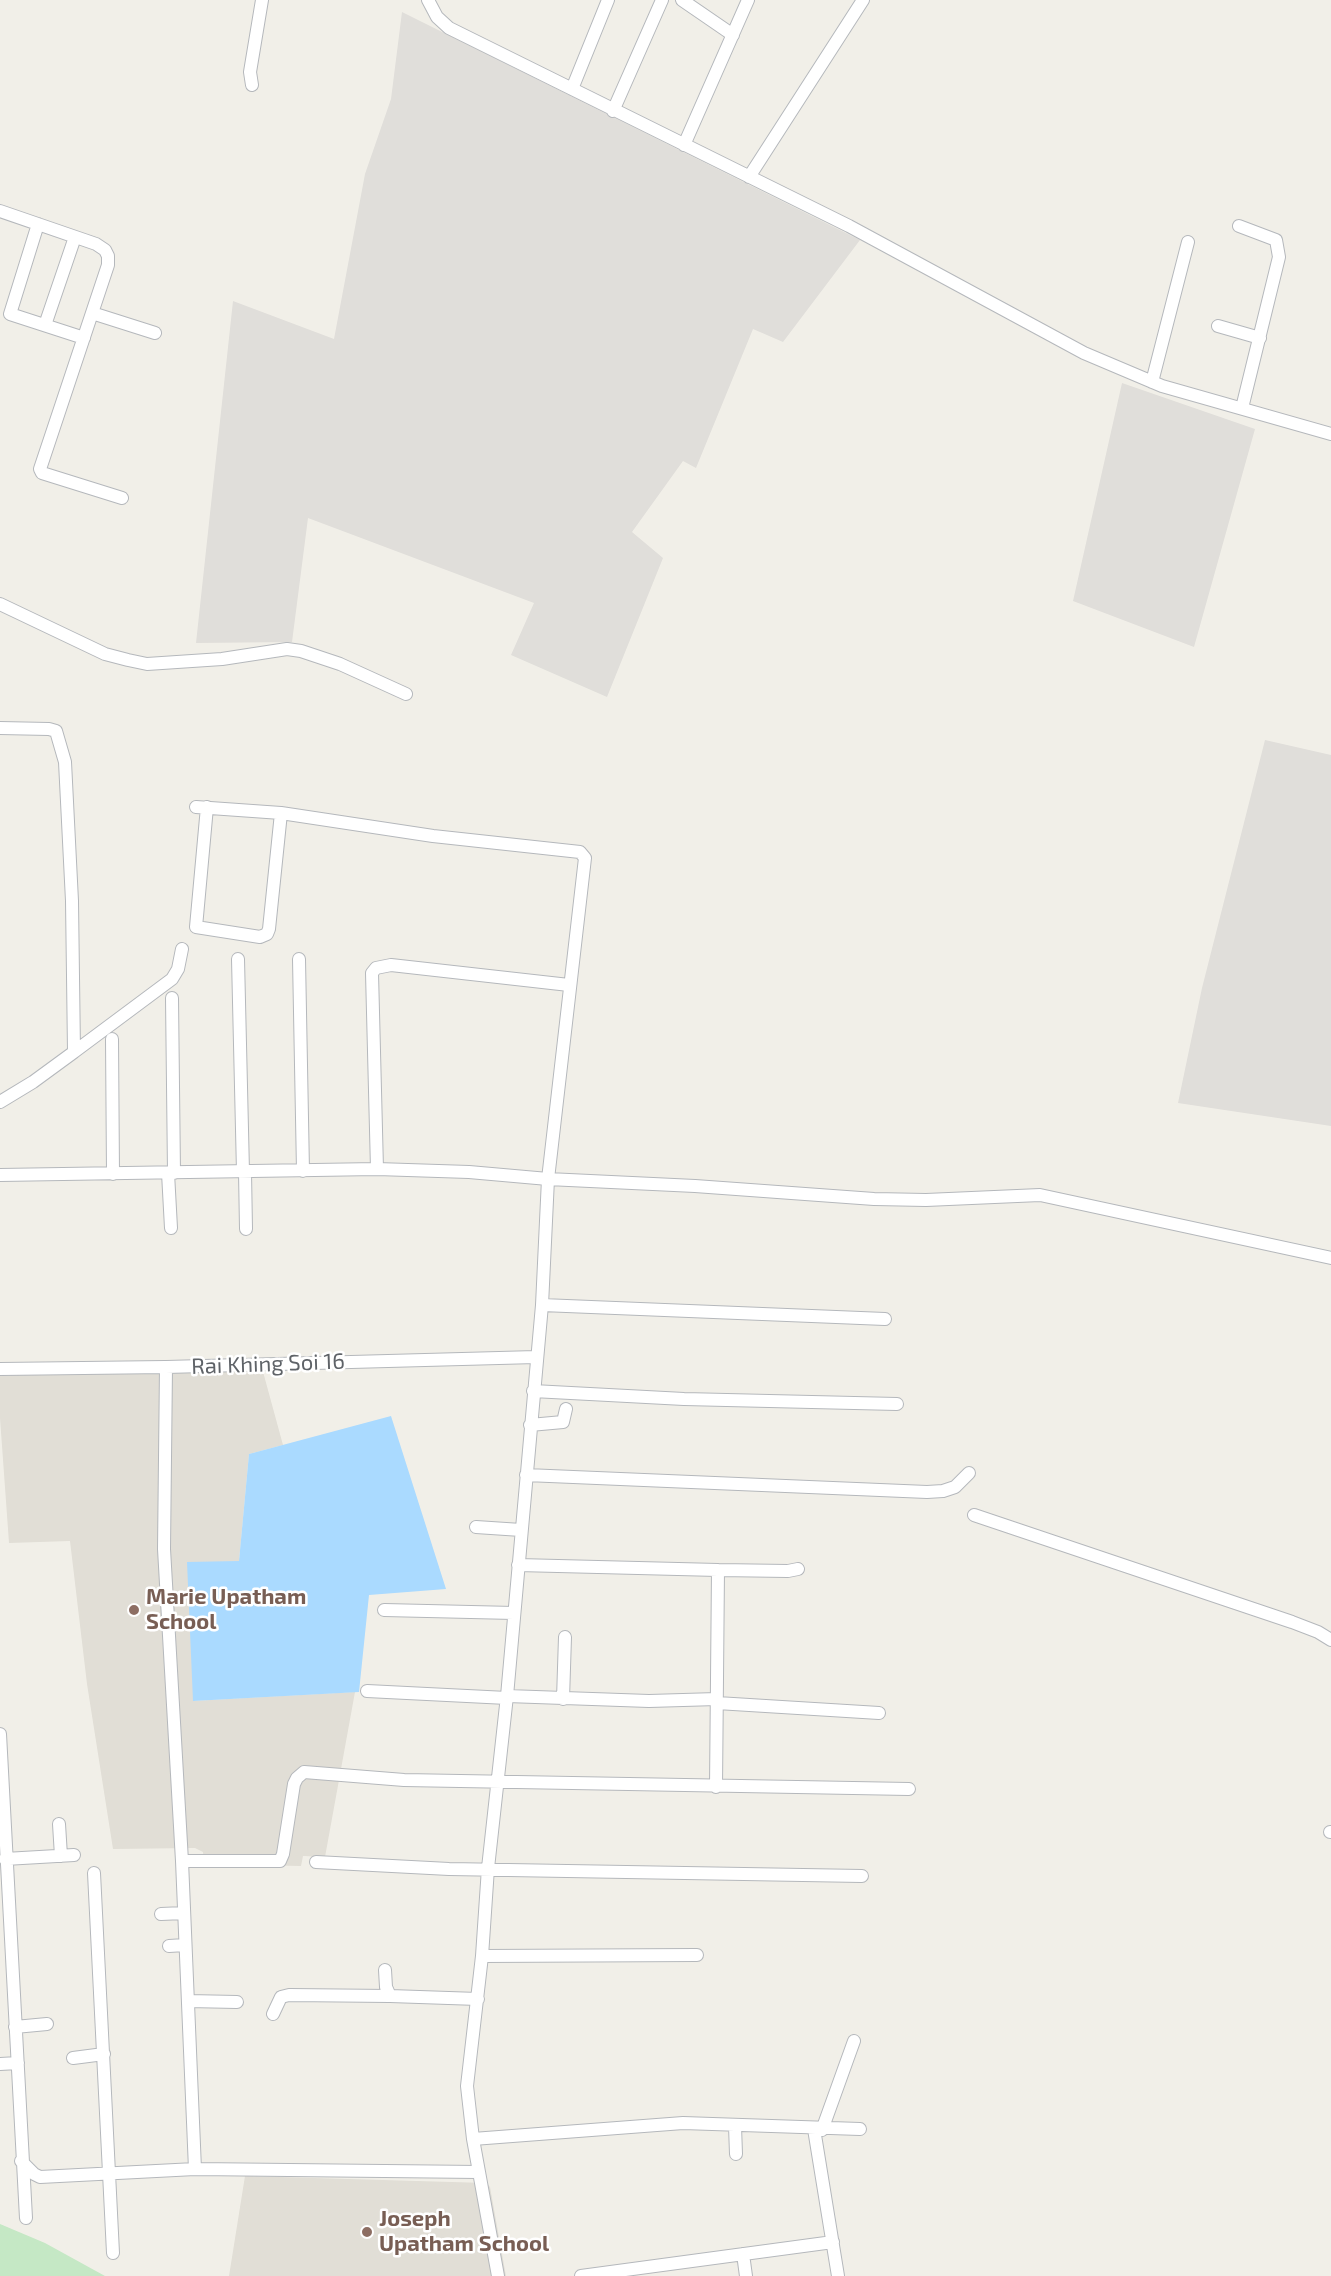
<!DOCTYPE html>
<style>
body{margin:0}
canvas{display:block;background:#f1efe8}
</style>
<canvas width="1331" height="2276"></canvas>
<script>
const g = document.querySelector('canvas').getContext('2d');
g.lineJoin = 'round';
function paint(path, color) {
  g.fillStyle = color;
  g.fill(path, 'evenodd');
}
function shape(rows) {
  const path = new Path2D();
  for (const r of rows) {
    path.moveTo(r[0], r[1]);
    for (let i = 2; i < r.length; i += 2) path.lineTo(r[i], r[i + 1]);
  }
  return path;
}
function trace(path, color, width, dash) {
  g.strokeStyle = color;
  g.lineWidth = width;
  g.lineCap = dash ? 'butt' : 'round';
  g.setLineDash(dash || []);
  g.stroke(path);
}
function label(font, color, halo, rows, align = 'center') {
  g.font = font + ' "Exo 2",sans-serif';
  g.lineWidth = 5;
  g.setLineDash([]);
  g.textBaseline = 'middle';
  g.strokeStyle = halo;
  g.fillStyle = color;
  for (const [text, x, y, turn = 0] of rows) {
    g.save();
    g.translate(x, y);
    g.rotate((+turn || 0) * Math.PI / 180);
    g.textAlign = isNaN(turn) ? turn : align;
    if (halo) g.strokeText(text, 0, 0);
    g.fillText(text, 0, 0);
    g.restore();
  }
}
paint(shape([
 [402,12,860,240,783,342,753,329,696,468,683,461,632,532,663,558,607,697,511,655,534,603,308,518,292,642,196,643,233,301,334,339,365,174,391,99],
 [1122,383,1255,429,1194,647,1073,601],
 [1265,740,1331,755,1331,1126,1178,1103,1202,988]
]), '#e0deda');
paint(shape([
 [166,1367,262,1368,283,1445,249,1454,239,1561,193,1701,355,1692,325,1857,303,1856,301,1866,204,1864,203,1852,195,1848,113,1849,87,1684,70,1541,9,1543,0,1418,0,1376],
 [245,2176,486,2183,490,2187,506,2276,229,2276]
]), '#e1ded6');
paint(shape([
 [0,2224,45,2243,105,2276,0,2276]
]), '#c5e8c5');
paint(shape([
 [391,1416,446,1589,369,1595,359,1692,193,1701,187,1562,239,1561,249,1454]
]), '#aadaff');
const minor = shape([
 [428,0,437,17,449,28,849,226,1084,353,1162,386,1331,434],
 [682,0,733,35],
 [252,85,250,72,262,0],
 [572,89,608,0],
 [613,111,662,0],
 [684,145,748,0],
 [749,177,863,0],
 [0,211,96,244,105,250,108,256,108,265,40,469,42,473,122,498],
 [38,224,10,314,84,338],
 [1239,226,1276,240,1279,257,1242,408],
 [92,313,155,333],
 [45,325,75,237],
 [1218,326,1260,338],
 [1152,382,1188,242],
 [0,604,105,654,128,660,147,664,222,659,287,649,301,651,340,664,406,694],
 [0,728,49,729,56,731,65,762,72,901,74,1052,33,1082,0,1102],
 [196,807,281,813,433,836,580,852,585,858,548,1179,542,1305,507,1696,488,1868,482,1956,467,2086,473,2139,498,2276],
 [207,807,196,927,260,937,267,934,269,929,281,813],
 [238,959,243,1172],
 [299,959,303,1171],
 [172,998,174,1173],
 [112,1039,113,1174],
 [74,1052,172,979,178,969,182,949],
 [377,1169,372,973,376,968,391,965,569,985],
 [245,1172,246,1229],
 [168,1173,171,1228],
 [0,1175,377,1169,469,1172,548,1179,695,1186,874,1199,926,1200,1040,1195,1331,1258],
 [542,1305,885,1319],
 [166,1367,164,1549,182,1861,195,2169],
 [0,1369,166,1367,536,1357],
 [533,1391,684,1399,897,1404],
 [530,1425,563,1422,566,1409],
 [526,1475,927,1492,943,1491,955,1487,969,1473],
 [974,1515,1292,1622,1318,1632,1331,1640],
 [476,1527,521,1530],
 [518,1565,718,1570,716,1787],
 [718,1570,788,1571,798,1569],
 [384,1610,514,1613],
 [367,1691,507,1698],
 [507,1696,649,1701,717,1699],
 [563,1699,565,1637],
 [717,1703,879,1713],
 [0,1734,26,2218],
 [59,1824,61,1856],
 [1330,1832,1331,1832],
 [5,1859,74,1855],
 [182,1861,280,1861,283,1854,294,1784,297,1778,304,1772,404,1780,909,1789],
 [316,1862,449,1869,862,1876],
 [94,1873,113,2253],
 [161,1914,184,1913],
 [169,1946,185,1945],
 [482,1956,697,1955],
 [385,1970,386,1987,390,1996,478,1999],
 [188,2001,237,2002],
 [273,2014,281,1997,289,1995,390,1996],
 [15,2027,47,2024],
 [73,2058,104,2054],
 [0,2064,18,2063],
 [735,2126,736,2154],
 [814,2129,838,2276],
 [822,2130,854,2041],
 [473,2139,683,2123,860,2129],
 [21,2161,34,2174,40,2177,195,2169,479,2172],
 [743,2254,746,2276],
 [581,2276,833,2242]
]);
trace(minor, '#b5b8bc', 14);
trace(minor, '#fff', 12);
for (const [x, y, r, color] of [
 [134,1610,6,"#8d6e63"],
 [367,2232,6,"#8d6e63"]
]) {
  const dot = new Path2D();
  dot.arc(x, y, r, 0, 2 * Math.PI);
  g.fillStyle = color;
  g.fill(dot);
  trace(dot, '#fff', 2);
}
label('22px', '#5f6368', '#fff', [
 ["Rai Khing Soi 16",268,1364,-2]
]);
label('bold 22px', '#785e54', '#fff', [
 ["Marie Upatham",146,1597],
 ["School",146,1622],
 ["Joseph",379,2219],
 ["Upatham School",379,2244]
], 'left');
</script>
